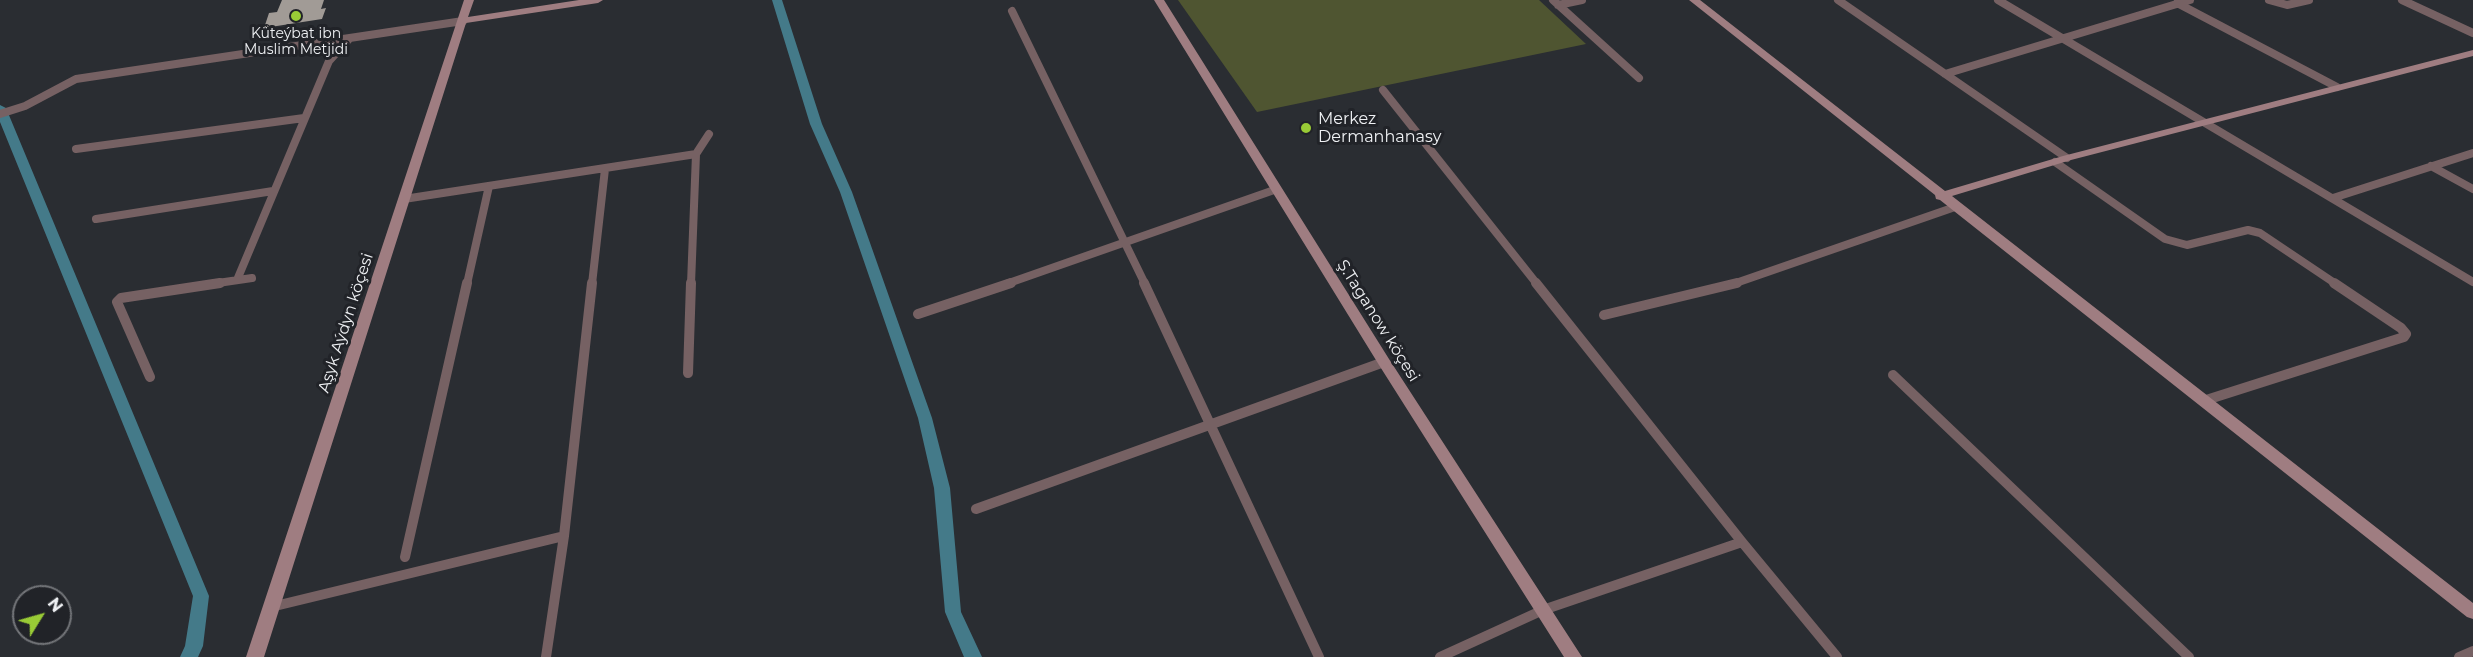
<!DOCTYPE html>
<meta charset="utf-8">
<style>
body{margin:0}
#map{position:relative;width:2473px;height:657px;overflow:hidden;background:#2a2d32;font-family:Montserrat,sans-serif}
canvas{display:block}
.north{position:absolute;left:12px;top:585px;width:60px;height:60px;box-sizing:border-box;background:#212328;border:2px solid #737579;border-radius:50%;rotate:53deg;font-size:16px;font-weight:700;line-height:24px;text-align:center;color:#eef0f3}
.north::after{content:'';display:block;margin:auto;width:21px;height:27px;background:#99cb36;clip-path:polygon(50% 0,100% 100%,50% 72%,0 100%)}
</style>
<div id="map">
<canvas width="2473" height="657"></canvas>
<div class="north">N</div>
</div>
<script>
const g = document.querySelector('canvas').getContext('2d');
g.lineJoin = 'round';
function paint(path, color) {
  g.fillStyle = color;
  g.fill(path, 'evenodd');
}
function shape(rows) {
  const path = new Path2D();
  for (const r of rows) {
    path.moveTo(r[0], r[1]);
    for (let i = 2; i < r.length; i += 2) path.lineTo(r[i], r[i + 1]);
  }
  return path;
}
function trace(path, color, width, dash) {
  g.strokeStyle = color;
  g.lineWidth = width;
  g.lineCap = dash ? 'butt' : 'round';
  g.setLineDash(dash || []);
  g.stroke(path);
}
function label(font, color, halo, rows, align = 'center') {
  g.font = font + ' Montserrat,sans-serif';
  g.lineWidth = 6;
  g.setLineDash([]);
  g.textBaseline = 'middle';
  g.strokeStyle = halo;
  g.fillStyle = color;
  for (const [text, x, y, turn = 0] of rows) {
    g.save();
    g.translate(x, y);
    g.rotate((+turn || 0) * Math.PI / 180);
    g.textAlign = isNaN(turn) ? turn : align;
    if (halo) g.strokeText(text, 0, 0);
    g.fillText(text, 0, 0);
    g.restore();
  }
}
paint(shape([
 [1178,0,1539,0,1586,44,1257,112]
]), '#4f5531');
paint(shape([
 [772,0,782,0,822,124,852,192,932,418,950,488,961,612,982,657,964,657,945,612,934,488,918,418,840,192,810,124,772,0],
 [0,105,6,108,209,596,203,646,198,657,180,657,185,646,193,596,0,122,0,105]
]), '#447a89');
paint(shape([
 [282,0,324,0,321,9,326,8,322,19,264,28,269,13,277,12]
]), '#a19b96');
trace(shape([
 [1553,0,1639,78],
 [1838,0,2067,158],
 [1998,0,2473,282],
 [2269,0,2287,5,2309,0],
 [2402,0,2473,33],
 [2177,3,2337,87],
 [1558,5,1582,0],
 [1012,11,1145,284],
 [1945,74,2190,0],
 [1383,90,1537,284],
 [0,114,25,106,76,79,463,21],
 [76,149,304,118],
 [2055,162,2165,239,2187,245,2248,230,2260,233,2336,284],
 [2431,166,2473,189],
 [2333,198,2473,153],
 [404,199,696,154,709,134],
 [96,219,273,191],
 [237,280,329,61,349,39],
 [211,284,252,278],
 [467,284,489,186],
 [592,284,605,169],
 [691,284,696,154],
 [1006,284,1277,189],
 [1733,284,1955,207]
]), '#766163', 8);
trace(shape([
 [1144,283,1319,657],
 [1536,283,1742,542,1837,657],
 [918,314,1011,283],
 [1604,315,1737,283],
 [688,373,691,283],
 [1893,375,2189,657],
 [150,377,117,302,121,298,220,283],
 [2203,401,2404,337,2406,334,2401,328,2334,283],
 [976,509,1384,362],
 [405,557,467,283],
 [271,607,564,536],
 [546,657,564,536,592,283],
 [1440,657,1543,610,1742,542],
 [2459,657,2473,651]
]), '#766163', 10);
paint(shape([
 [464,0,474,0,468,17,579,0,603,0,598,3,466,23,264,657,246,657,464,0],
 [1154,0,1164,0,1389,359,1582,657,1564,657,1379,365,1154,0],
 [1689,0,1700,0,1945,191,2063,156,2473,50,2473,56,2071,160,1952,196,2473,603,2473,619,2467,617,1940,200,1936,199,1935,195,1689,0]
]), '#9f7d81');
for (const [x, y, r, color] of [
 [296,16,6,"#99cb36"],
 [1306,128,6,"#99cb36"]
]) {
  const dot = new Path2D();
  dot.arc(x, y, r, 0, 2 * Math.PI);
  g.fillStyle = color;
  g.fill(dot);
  trace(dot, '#212328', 2);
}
label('14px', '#eef0f3', '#212328', [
 ["Küteýbat ibn",296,34],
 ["Muslim Metjidi",296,50]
]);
label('16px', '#eef0f3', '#212328', [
 ["Merkez",1318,119],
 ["Dermanhanasy",1318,137]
], 'left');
label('16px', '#eef0f3', '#212328', [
 ["Ş.Taganow köçesi",1378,321,58],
 ["Aşyk Aýdyn köçesi",346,323,-72]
]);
</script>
